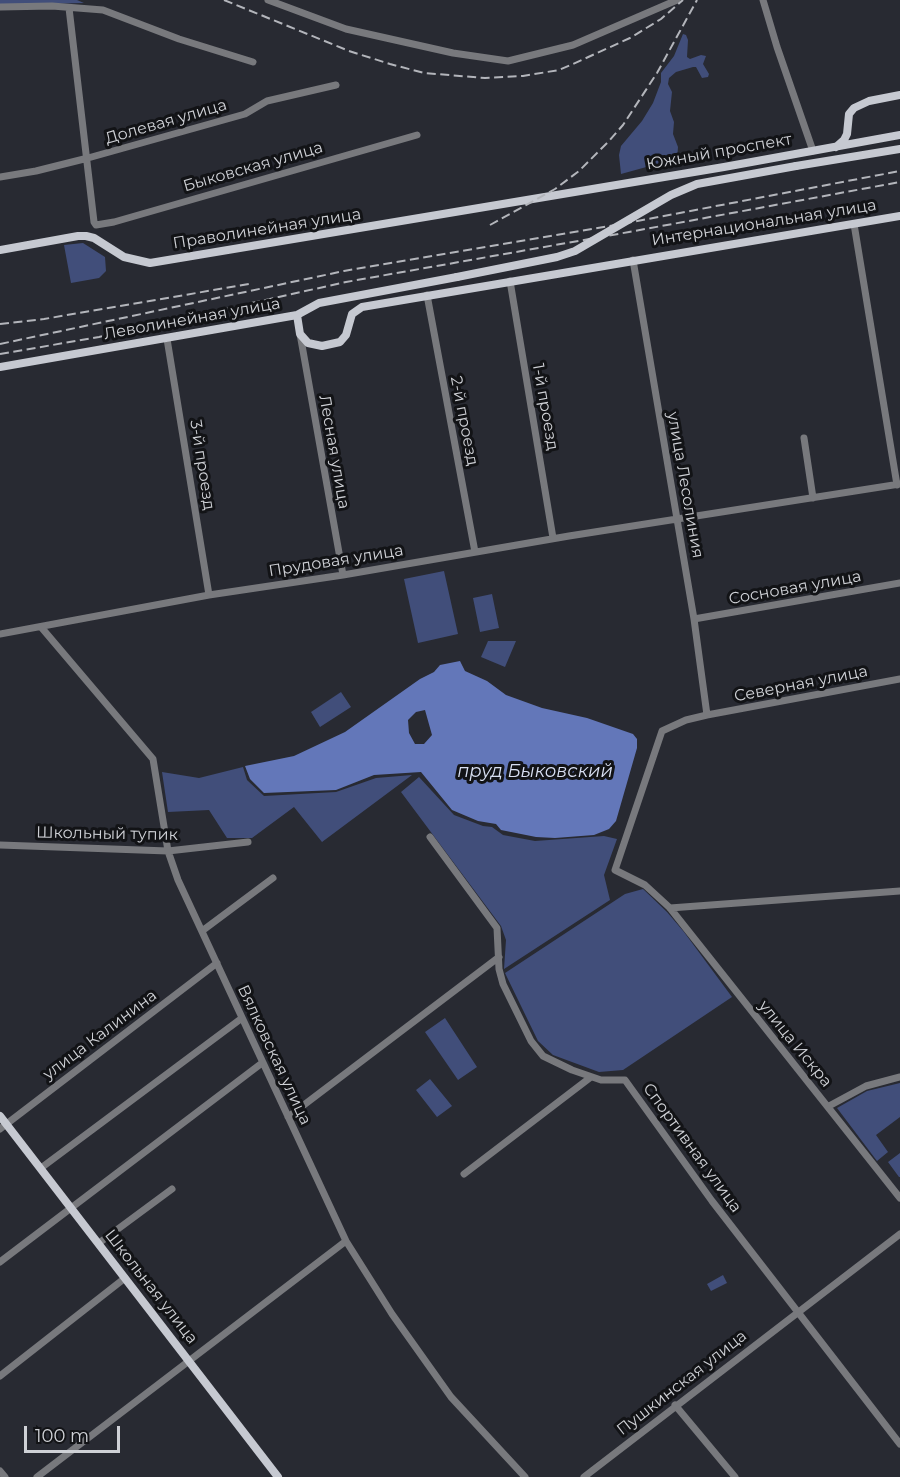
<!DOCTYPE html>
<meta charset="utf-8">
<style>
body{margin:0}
#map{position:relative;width:900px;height:1477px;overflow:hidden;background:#282a32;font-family:Montserrat,sans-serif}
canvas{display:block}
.scale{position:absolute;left:24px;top:1426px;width:96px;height:27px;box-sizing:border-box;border:3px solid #cfd1d6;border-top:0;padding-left:8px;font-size:18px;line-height:21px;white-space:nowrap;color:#cfd1d6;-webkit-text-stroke:4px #121316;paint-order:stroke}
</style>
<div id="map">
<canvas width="900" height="1477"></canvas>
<div class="scale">100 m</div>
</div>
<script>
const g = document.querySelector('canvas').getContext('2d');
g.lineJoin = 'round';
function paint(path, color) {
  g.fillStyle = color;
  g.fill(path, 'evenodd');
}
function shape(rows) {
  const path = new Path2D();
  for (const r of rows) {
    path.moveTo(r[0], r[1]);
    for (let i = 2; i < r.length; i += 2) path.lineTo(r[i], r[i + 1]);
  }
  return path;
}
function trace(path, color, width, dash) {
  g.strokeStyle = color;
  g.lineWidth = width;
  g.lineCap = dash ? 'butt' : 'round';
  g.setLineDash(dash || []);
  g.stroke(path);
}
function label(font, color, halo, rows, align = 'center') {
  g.font = font + ' Montserrat,sans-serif';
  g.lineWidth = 6;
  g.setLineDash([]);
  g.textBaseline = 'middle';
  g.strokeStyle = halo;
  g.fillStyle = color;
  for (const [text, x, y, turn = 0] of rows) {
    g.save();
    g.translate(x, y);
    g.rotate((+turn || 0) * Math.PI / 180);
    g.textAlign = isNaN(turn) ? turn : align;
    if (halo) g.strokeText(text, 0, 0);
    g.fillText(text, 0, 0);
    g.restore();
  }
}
paint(shape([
 [0,0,77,0,84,3,0,5],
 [683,34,686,35,688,40,687,57,690,59,701,55,706,56,703,64,709,74,708,77,702,78,696,67,693,67,676,72,669,78,668,84,672,92,670,111,674,122,673,134,678,147,677,160,669,164,650,166,621,174,619,155,621,146,642,121,653,103,661,82,661,73,674,56],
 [83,243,105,257,106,271,99,278,71,283,64,245],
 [444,571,458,634,418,643,404,579],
 [492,594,499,628,480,632,473,598],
 [488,641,516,641,505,667,481,657],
 [341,692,351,707,320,727,311,712],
 [243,767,247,780,264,796,336,792,376,778,412,775,322,842,294,807,252,838,227,838,209,810,168,812,162,772,199,778],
 [419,777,454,815,483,826,492,827,503,835,535,841,604,836,617,839,604,875,610,900,504,969,506,940,501,926,401,792],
 [643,889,667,912,684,932,732,997,623,1070,599,1072,553,1055,538,1041,505,973,625,894],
 [445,1018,477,1067,458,1080,425,1032],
 [430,1079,452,1106,437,1117,416,1090],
 [900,1083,900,1117,876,1135,888,1152,877,1161,837,1108,867,1091],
 [900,1153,900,1177,899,1177,888,1162],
 [723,1275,727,1283,711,1291,707,1284]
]), '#414e7a');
paint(shape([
 [460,661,465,671,487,681,506,695,542,708,587,718,633,734,637,739,637,748,616,821,609,829,594,835,555,838,536,837,501,830,496,824,478,821,452,810,421,772,374,775,336,790,264,793,250,779,245,766,294,756,345,732,420,679,434,672,440,665],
 [425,710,432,735,424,744,415,744,409,733,408,720,416,712]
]), '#6377b9');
trace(shape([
 [268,0,346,29,453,53,508,61,573,45,677,0],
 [763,0,777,47,813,151],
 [0,7,52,6,103,10,179,39,253,62],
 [69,8,94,222,96,225,114,222,417,135],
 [0,177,36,171,88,158,245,114,267,101,336,85],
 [854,224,897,485],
 [633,260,694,619,707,715],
 [510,281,553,538],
 [427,295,475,552],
 [300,334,343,575],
 [167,339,209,595],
 [804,438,813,498],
 [694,619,900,583],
 [41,627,153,759,168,851,178,880,346,1241,392,1314,451,1397,525,1477],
 [0,634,209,595,343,575,569,536,900,484],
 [900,679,707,715,686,720,662,731,615,870,645,885,670,908,900,1198],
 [430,837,497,928,499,969,503,984,531,1041,543,1056,572,1070,601,1080,625,1080,712,1201,900,1444],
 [0,845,168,851,248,842],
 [670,908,900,891],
 [202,931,273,878],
 [829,1106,866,1086,900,1077],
 [288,1117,499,957],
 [0,1129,217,963],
 [41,1168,242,1018],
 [464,1174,591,1077],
 [99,1243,172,1189],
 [0,1262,262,1063],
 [0,1376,125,1278],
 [675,1405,735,1477],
 [0,1471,5,1477],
 [37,1477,346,1241],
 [584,1477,900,1234]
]), '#78797d', 7);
trace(shape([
 [836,147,844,140,847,134,849,114,854,108,869,101,900,95],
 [796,166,900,149],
 [0,250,78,236,86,236,94,238,124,257,150,263,724,167,900,135],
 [297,315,300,334,308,343,322,346,340,342,346,335,352,314,362,307,900,216],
 [0,367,297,315,319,303,457,277],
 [0,1116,278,1477]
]), '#c6c9d1', 8);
trace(shape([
 [224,0,349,51,390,64,424,73,485,78,523,76,559,70,573,64,630,38,661,19,683,0],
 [490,225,555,189,579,171,609,141,623,125,657,73,697,0],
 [0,324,44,319,249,284],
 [0,344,344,271,627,223,900,171],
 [0,354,99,337,346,282,629,232,900,182]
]), '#b3b5bb', 2, [9, 4.5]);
trace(shape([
 [457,277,557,257,575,251,671,195,697,184,796,166]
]), '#c6c9d1', 8);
label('16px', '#cfd1d6', '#121316', [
 ["Долевая улица",166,122,-16],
 ["Южный проспект",719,152,-10],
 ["Быковская улица",253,167,-16],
 ["Интернациональная улица",764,223,-9],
 ["Праволинейная улица",267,229,-9],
 ["Леволинейная улица",192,319,-10],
 ["1-й проезд",545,407,80],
 ["2-й проезд",464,421,79],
 ["Лесная улица",334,452,80],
 ["3-й проезд",202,465,81],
 ["улица Лесолиния",685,485,80],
 ["Прудовая улица",336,561,-9],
 ["Сосновая улица",795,588,-10],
 ["Северная улица",801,684,-11],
 ["Школьный тупик",107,834,1],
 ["улица Калинина",100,1035,-37],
 ["улица Искра",795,1044,51],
 ["Вялковская улица",274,1055,65],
 ["Спортивная улица",692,1148,54],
 ["Школьная улица",151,1287,52],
 ["Пушкинская улица",682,1383,-38]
]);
label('italic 18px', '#d8dff2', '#121316', [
 ["пруд Быковский",535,772]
]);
</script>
